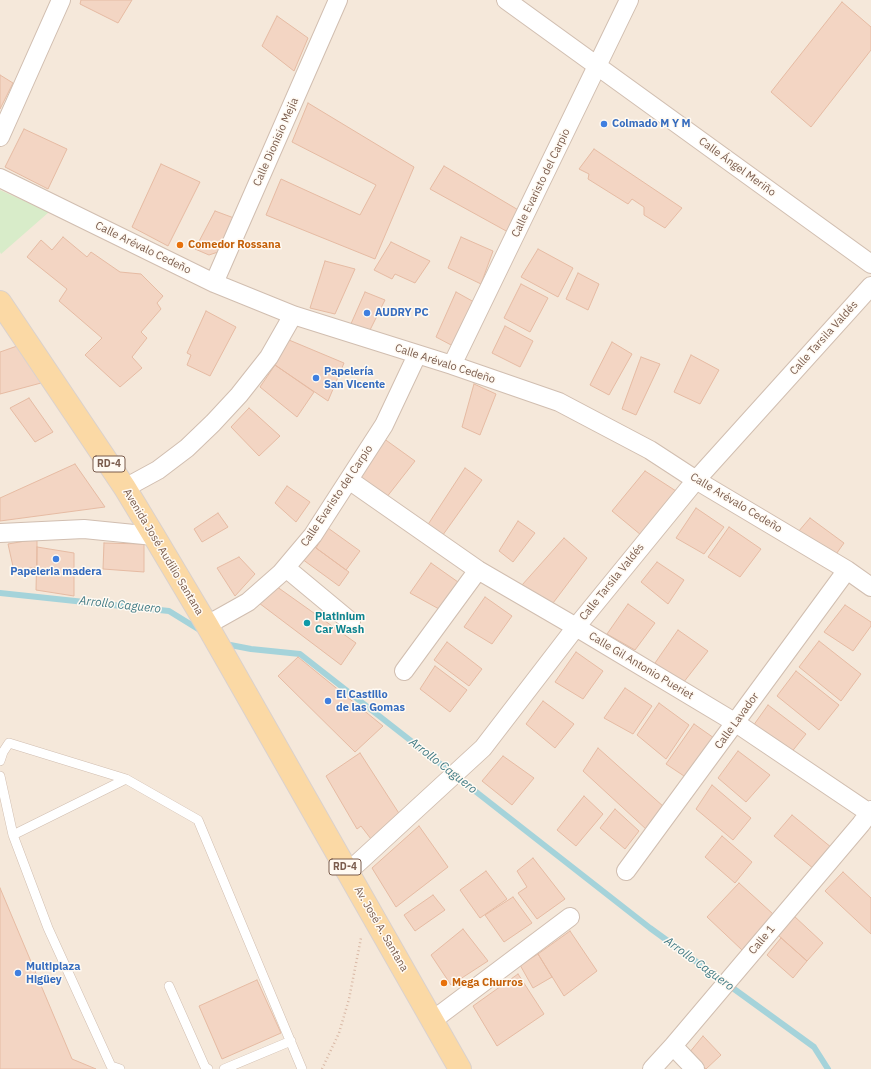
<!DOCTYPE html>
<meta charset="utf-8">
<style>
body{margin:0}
canvas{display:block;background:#fdf6ec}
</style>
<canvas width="871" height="1069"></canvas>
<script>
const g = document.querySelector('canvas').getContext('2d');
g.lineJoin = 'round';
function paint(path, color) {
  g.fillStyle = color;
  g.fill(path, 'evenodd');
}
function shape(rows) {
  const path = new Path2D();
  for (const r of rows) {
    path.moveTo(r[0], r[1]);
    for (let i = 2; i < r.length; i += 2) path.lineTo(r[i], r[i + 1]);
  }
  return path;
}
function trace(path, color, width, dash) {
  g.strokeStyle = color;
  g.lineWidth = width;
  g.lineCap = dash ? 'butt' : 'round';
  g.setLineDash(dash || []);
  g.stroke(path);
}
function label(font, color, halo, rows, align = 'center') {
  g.font = font + ' "IBM Plex Sans",sans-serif';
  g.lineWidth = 3;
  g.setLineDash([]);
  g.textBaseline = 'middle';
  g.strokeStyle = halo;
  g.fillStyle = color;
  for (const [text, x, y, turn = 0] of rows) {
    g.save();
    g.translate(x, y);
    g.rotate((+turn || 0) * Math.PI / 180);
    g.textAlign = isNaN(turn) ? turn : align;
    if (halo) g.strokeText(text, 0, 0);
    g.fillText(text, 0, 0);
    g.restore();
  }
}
paint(shape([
 [0,0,871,0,871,1069,0,1069]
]), '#f5e8da');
paint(shape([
 [0,190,49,212,1,254,0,252]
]), '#d8ecc9');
trace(shape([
 [0,593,169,611,203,632],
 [225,644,251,649,300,654,650,928,814,1047,828,1069]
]), '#a5d3da', 6);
const building = shape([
 [81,0,132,0,118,23,80,4,81,0],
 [842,2,871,27,871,50,811,127,771,92,842,2],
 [277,16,308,38,294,71,262,46,277,16],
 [0,75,13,83,0,109,0,75],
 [308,103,414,167,375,259,266,215,281,179,360,215,376,185,292,142,308,103],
 [24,129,67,149,48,189,5,167,24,129],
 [594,149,682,208,665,228,644,215,644,207,632,199,628,204,588,179,589,174,579,169,594,149],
 [161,164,200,182,168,246,132,227,161,164],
 [444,166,520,211,508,232,430,189,444,166],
 [215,211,234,218,218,252,209,255,195,249,215,211],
 [63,237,87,257,91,252,120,272,141,274,163,296,157,303,161,309,141,332,147,338,132,357,142,368,120,387,85,355,102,338,59,301,67,289,27,257,41,240,52,250,63,237],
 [461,237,493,251,481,284,448,268,461,237],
 [391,242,430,261,415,283,395,274,392,279,374,270,391,242],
 [538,249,573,268,558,297,521,277,538,249],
 [325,261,355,269,335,314,310,308,325,261],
 [578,273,599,284,588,310,566,299,578,273],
 [521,284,548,298,530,332,504,318,521,284],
 [365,292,385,300,368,334,350,326,365,292],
 [456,292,474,302,453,346,436,337,456,292],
 [206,311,236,327,210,376,187,365,191,355,187,353,206,311],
 [505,326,533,341,520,367,492,353,505,326],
 [289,340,344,363,328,401,275,365,289,340],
 [612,342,632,354,609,395,590,385,612,342],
 [23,344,41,383,0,394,0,352,23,344],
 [691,355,719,370,700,404,674,392,691,355],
 [641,357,660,364,636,415,622,409,641,357],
 [275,365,314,392,297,417,260,387,275,365],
 [474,384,496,394,480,435,462,427,474,384],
 [29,398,53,432,35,442,10,408,29,398],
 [249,408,280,436,259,456,231,427,249,408],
 [383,438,415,461,386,498,357,477,383,438],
 [75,464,105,507,0,521,0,498,75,464],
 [465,468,482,480,440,539,427,526,465,468],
 [645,471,676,491,641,535,612,511,645,471],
 [287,486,310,502,296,522,275,503,287,486],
 [696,508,724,527,704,554,676,538,696,508],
 [218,513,228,527,202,542,194,529,218,513],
 [810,518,844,543,834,557,798,532,810,518],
 [518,521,535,533,513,562,499,551,518,521],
 [729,527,761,549,740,577,708,557,729,527],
 [328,528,360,551,346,570,316,548,328,528],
 [564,538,587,558,550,607,522,585,564,538],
 [37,539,37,567,14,571,8,544,37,539],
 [104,543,144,544,144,572,103,569,104,543],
 [312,545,349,572,339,586,302,559,312,545],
 [37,547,74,553,74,596,36,590,37,547],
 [239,557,255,574,235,596,217,568,239,557],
 [657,562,684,580,668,604,641,582,657,562],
 [431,563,458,582,439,609,410,593,431,563],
 [273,584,356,643,341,665,259,603,273,584],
 [485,597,512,616,492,644,464,627,485,597],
 [628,604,655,623,635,650,607,634,628,604],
 [845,605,871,622,871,626,853,651,824,632,845,605],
 [678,630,708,651,683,683,655,663,678,630],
 [819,641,861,674,841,701,799,667,819,641],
 [447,642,482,669,469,686,434,660,447,642],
 [576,652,603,671,583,699,555,682,576,652],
 [298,657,383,726,355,752,278,676,298,657],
 [435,666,467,690,450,712,420,689,435,666],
 [796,671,839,705,819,730,777,696,796,671],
 [625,688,652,706,633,734,604,718,625,688],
 [543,701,574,724,555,748,526,724,543,701],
 [659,703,689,725,666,759,637,735,659,703],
 [768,705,806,734,790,754,753,726,768,705],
 [694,724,714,738,687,778,666,764,694,724],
 [598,748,664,807,647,830,583,771,598,748],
 [738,751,770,775,746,802,718,778,738,751],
 [360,753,402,818,371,839,361,826,357,829,326,776,360,753],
 [503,756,534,778,512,805,482,781,503,756],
 [712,785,751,818,733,840,696,809,712,785],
 [584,796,603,814,576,846,557,830,584,796],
 [615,809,639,831,625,849,600,828,615,809],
 [792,815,832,848,814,869,774,836,792,815],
 [419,826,448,867,396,907,372,868,419,826],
 [722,836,752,862,735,883,705,857,722,836],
 [533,858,565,899,537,919,518,893,527,887,517,871,533,858],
 [486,871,507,899,480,918,460,890,486,871],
 [843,872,871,898,871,934,825,891,843,872],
 [739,883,773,914,742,950,707,917,739,883],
 [0,888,72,1059,96,1069,0,1069,0,888],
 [433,895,445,910,415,931,404,915,433,895],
 [513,897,532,923,504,942,485,915,513,897],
 [794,916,823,943,807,961,778,935,794,916],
 [463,929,488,961,451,985,431,955,463,929],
 [570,931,597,971,564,996,538,954,570,931],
 [781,938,807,961,793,978,767,955,781,938],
 [538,954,552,977,533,988,520,965,538,954],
 [518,974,544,1014,497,1046,473,1006,518,974],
 [257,980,281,1033,222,1059,199,1006,257,980],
 [703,1036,721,1055,706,1069,689,1053,703,1036]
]);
paint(building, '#f3d5c3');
trace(building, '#e6bba3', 1);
const lane = shape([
 [0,761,3,752,9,743,126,779],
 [0,776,13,835,48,928,111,1066,120,1069],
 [13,835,126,779,198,820,302,1069],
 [169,986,205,1067,208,1069],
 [224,1069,291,1041]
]);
const street = shape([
 [506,0,871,264],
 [0,137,61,0],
 [0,178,214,283,293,315,452,365,559,402,650,450,696,480,847,570,871,587],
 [214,283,338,0],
 [452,365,629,0],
 [349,480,478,570,576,627,736,723,871,814],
 [125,488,158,470,187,448,213,423,239,395,269,357,293,315],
 [0,533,84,529,154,536],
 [286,568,351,622],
 [207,625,248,602,281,573,313,535,384,425,417,355],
 [404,671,478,570],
 [626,871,847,570],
 [348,872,483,748,576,627,696,480,871,286],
 [433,1020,570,917],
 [673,1046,695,1069],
 [652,1069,673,1046,861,824,871,810]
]);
const primary = shape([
 [0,302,125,488,154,536,207,625,460,1069]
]);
trace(lane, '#d1beb0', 10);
trace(street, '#d1beb0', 20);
trace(primary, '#dad1cd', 24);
trace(shape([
 [322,1069,339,1033,349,999,361,938]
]), '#d9b8a5', 2.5, [1, 3]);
trace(lane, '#fff', 9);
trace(street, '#fff', 18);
trace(primary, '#fbd9a5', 22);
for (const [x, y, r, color] of [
 [604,124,4,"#3f7fe0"],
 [180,245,4,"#e8710a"],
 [367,313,4,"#3f7fe0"],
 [316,378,4,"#3f7fe0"],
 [56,559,4,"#3f7fe0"],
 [307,623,4,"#0f9aa8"],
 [328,701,4,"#3f7fe0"],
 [18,973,4,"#3f7fe0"],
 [444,983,4,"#e8710a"]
]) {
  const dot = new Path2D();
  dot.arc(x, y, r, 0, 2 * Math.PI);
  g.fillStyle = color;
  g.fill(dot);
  trace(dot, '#fffaf3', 1.5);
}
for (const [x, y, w] of [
 [109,464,32],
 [345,867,32]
]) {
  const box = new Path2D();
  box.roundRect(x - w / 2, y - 8, w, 16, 3);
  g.fillStyle = '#fffaf3';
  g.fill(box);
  trace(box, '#7a5c4d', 1);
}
label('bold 10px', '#7a5c4d', null, [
 ["RD-4",109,464],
 ["RD-4",345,867]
]);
label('bold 11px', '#366cbe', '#fffaf3', [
 ["Colmado M Y M",612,124],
 ["AUDRY PC",375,313],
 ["Papelería",324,372],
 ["San Vicente",324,385],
 ["Papeleria madera",56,572,"center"],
 ["El Castillo",336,695],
 ["de las Gomas",336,708],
 ["Multiplaza",26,967],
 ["Higüey",26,980]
], 'left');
label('11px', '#7a5c4d', '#fffaf3', [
 ["Calle Dionisio Mejía",276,142,-66],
 ["Calle Ángel Meriño",737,167,36],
 ["Calle Evaristo del Carpio",541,183,-64],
 ["Calle Arévalo Cedeño",143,248,26],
 ["Calle Tarsila Valdés",824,338,-48],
 ["Calle Arévalo Cedeño",445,364,18],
 ["Calle Evaristo del Carpio",337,496,-56],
 ["Calle Arévalo Cedeño",736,503,31],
 ["Avenida José Audilio Santana",163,552,59],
 ["Calle Tarsila Valdés",612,582,-51],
 ["Calle Gil Antonio Pueriet",641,666,31],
 ["Calle Lavador",737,721,-54],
 ["Av. José A. Santana",381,929,60],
 ["Calle 1",762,940,-50]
]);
label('bold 11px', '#c56008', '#fffaf3', [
 ["Comedor Rossana",188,245],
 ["Mega Churros",452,983]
], 'left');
label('bold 11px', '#0d838f', '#fffaf3', [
 ["Platinium",315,617],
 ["Car Wash",315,630]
], 'left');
label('italic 12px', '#437c86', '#fffaf3', [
 ["Arrollo Caguero",120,605,6],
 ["Arrollo Caguero",443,766,38],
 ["Arrollo Caguero",699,964,36]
]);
</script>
